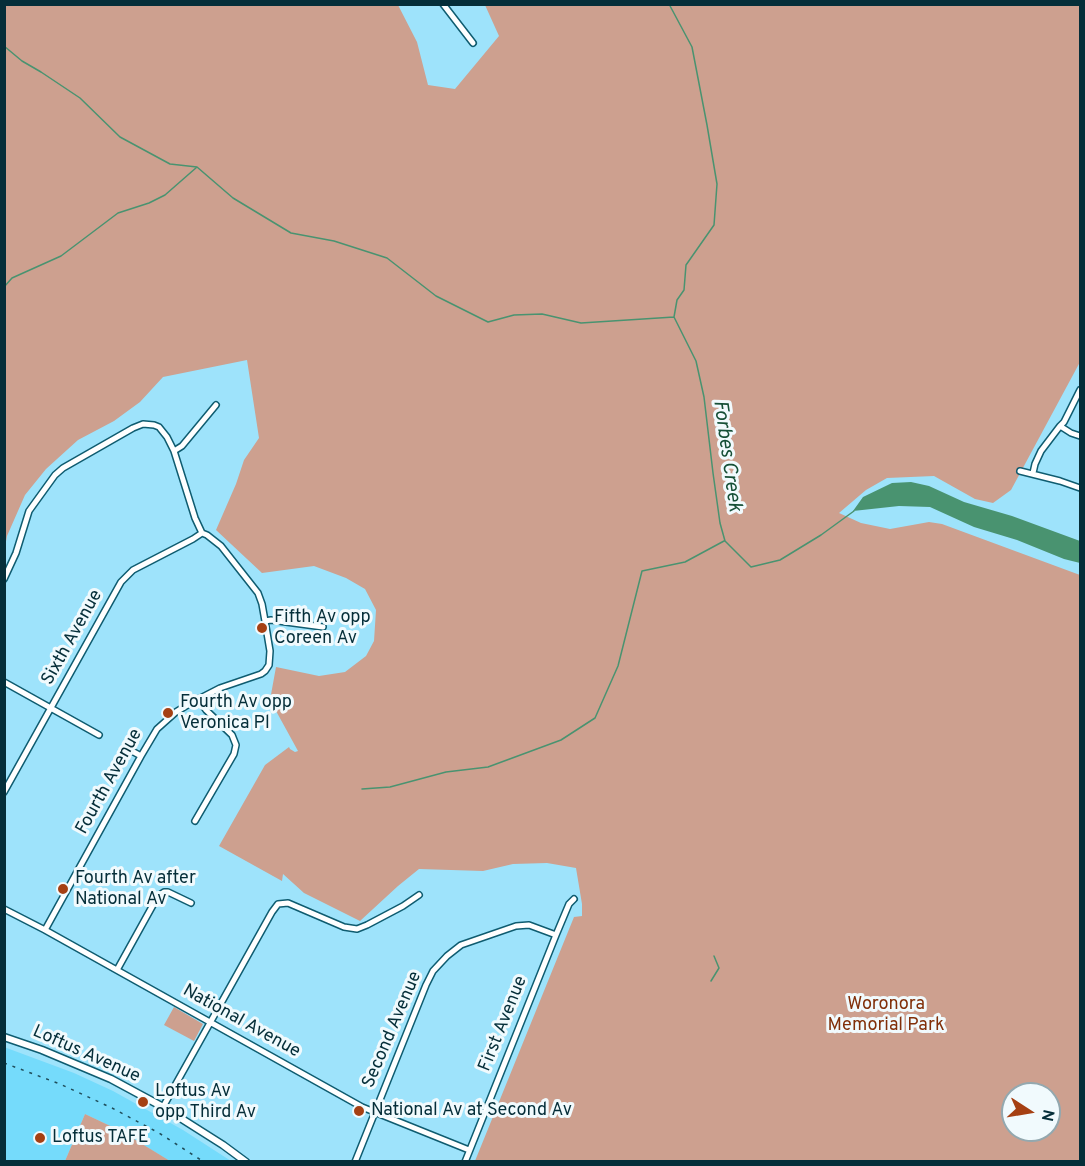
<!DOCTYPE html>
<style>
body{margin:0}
#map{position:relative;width:1085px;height:1166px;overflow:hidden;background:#9ee3fb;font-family:Overpass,sans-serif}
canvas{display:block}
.frame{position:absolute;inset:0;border:6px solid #052e39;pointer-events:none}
.north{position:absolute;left:1001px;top:1082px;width:60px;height:60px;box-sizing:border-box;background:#f1fafd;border:2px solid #93a8af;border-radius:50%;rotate:102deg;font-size:16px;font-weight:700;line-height:24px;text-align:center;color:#052e39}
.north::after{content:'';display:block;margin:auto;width:21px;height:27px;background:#a54013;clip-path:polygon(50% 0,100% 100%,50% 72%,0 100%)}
</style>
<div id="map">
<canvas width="1085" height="1166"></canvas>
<div class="frame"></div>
<div class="north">N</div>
</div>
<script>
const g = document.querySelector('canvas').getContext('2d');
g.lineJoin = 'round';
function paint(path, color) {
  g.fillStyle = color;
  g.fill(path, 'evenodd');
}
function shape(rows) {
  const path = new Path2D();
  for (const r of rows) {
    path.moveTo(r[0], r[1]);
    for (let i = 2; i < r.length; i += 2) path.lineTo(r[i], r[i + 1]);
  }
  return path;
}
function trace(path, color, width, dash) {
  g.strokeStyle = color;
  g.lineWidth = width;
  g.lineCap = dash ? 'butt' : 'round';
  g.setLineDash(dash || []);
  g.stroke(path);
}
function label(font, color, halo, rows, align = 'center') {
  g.font = font + ' Overpass,sans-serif';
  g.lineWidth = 6;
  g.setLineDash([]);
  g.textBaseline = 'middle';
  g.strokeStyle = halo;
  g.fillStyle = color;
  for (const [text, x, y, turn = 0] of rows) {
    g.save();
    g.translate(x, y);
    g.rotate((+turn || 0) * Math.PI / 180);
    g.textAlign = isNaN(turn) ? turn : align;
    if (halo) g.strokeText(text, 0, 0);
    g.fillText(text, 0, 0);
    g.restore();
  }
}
paint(shape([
 [4,1047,74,1073,113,1091,183,1130,231,1161,167,1161,168,1160,121,1131,85,1114,65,1161,5,1161]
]), '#75dbfb');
paint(shape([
 [5,5,398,5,417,42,428,85,455,89,499,36,485,5,1080,5,1080,362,1011,490,993,503,975,499,934,476,887,478,866,490,839,513,861,523,890,529,929,522,942,524,1080,575,1080,1161,475,1161,574,917,582,916,582,904,576,868,547,863,513,864,483,871,419,869,398,886,360,921,304,893,283,874,282,881,219,846,265,765,289,747,290,749,295,752,298,751,270,700,276,667,319,676,345,672,366,656,374,641,376,610,365,589,346,578,314,566,262,573,216,530,236,484,244,460,259,438,247,360,163,377,140,402,114,421,78,440,46,469,25,495,7,536,5,547],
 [1013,1094,1049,1094,1049,1130,1013,1130],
 [174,1007,203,1024,194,1041,164,1025],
 [85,1114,121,1131,170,1161,65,1161]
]), '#cda08f');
paint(shape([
 [911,482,929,486,964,502,1012,516,1080,541,1080,563,1064,559,1017,540,974,527,930,507,899,506,853,511,863,497,892,483]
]), '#499370');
trace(shape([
 [669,4,692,47,707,125,717,184,714,225,686,265,684,290,677,300,674,317,696,361,704,397,713,473,720,523,725,541,751,567,780,560,821,535,854,511],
 [4,46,22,61,41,72,80,98,120,137,170,164,197,167,233,198,291,233,334,241,387,258,436,296,488,322,514,315,542,314,581,323,674,317],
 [4,287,12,278,61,256,118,213,149,203,165,195,197,167],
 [362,789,390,787,446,772,488,767,561,740,595,718,618,666,642,571,685,562,724,541],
 [711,981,719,968,714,956]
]), '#499370', 1.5);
const minor = shape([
 [443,4,473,43],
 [1060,426,1064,422,1080,390],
 [174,451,182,446,216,405],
 [1020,471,1060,481,1080,488],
 [1033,473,1035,464,1041,451,1060,426,1071,433,1080,436],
 [4,579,16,553,29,511,55,475,63,468,133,428,143,424,154,425,159,427,167,437,174,451,195,518,202,533],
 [265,621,271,620,323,627],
 [4,682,99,735],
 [130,750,141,756],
 [4,792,121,582,133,570,193,539,202,533],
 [195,821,234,754,236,745,232,735,206,710,198,699],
 [4,909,45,930,362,1107,469,1150],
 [45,930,141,756,157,729,176,712,189,704,220,688,261,674,265,671,269,665,270,651,265,621,262,604,258,593,221,546,207,535,202,533],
 [117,970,158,896,164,892,168,892,191,903],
 [163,1107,272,912,278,904,288,903,344,927,357,929,367,925,403,906,419,895],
 [355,1162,426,985,433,971,447,956,461,945,516,926,529,925,556,935],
 [465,1162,556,935,569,904,574,899]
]);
const tertiary = shape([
 [4,1037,42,1050,111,1079,163,1107,223,1145,246,1162]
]);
trace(minor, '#0f5c70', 8);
trace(tertiary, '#0f5c70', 9);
trace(minor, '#fff', 5);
trace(tertiary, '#fff', 6);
trace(shape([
 [4,1063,60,1084,112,1108,159,1133,204,1162]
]), '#1f4d5a', 1.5, [3, 6]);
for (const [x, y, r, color] of [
 [262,628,6,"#a54013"],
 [168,713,6,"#a54013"],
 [63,889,6,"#a54013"],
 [143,1102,6,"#a54013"],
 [359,1111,6,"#a54013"],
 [40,1138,6,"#a54013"]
]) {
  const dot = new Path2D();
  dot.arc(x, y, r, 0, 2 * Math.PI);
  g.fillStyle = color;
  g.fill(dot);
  trace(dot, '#f1fafd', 2);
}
label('18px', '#052e39', '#f1fafd', [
 ["Fifth Av opp",274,618],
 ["Coreen Av",274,639],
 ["Fourth Av opp",180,703],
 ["Veronica Pl",180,724],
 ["Fourth Av after",75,879],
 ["National Av",75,900],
 ["Loftus Av",155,1092],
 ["opp Third Av",155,1113],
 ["National Av at Second Av",371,1111],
 ["Loftus TAFE",52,1138]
], 'left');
label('18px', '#052e39', '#f1fafd', [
 ["Sixth Avenue",73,638,-61],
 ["Fourth Avenue",110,782,-61],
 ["National Avenue",241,1022,29],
 ["First Avenue",504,1024,-68],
 ["Second Avenue",393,1030,-67],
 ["Loftus Avenue",86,1055,24]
]);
label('18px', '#812f09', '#f1fafd', [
 ["Woronora",886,1005],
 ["Memorial Park",886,1026]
]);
label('italic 20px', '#154f36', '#f1fafd', [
 ["Forbes Creek",726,456,82]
]);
</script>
